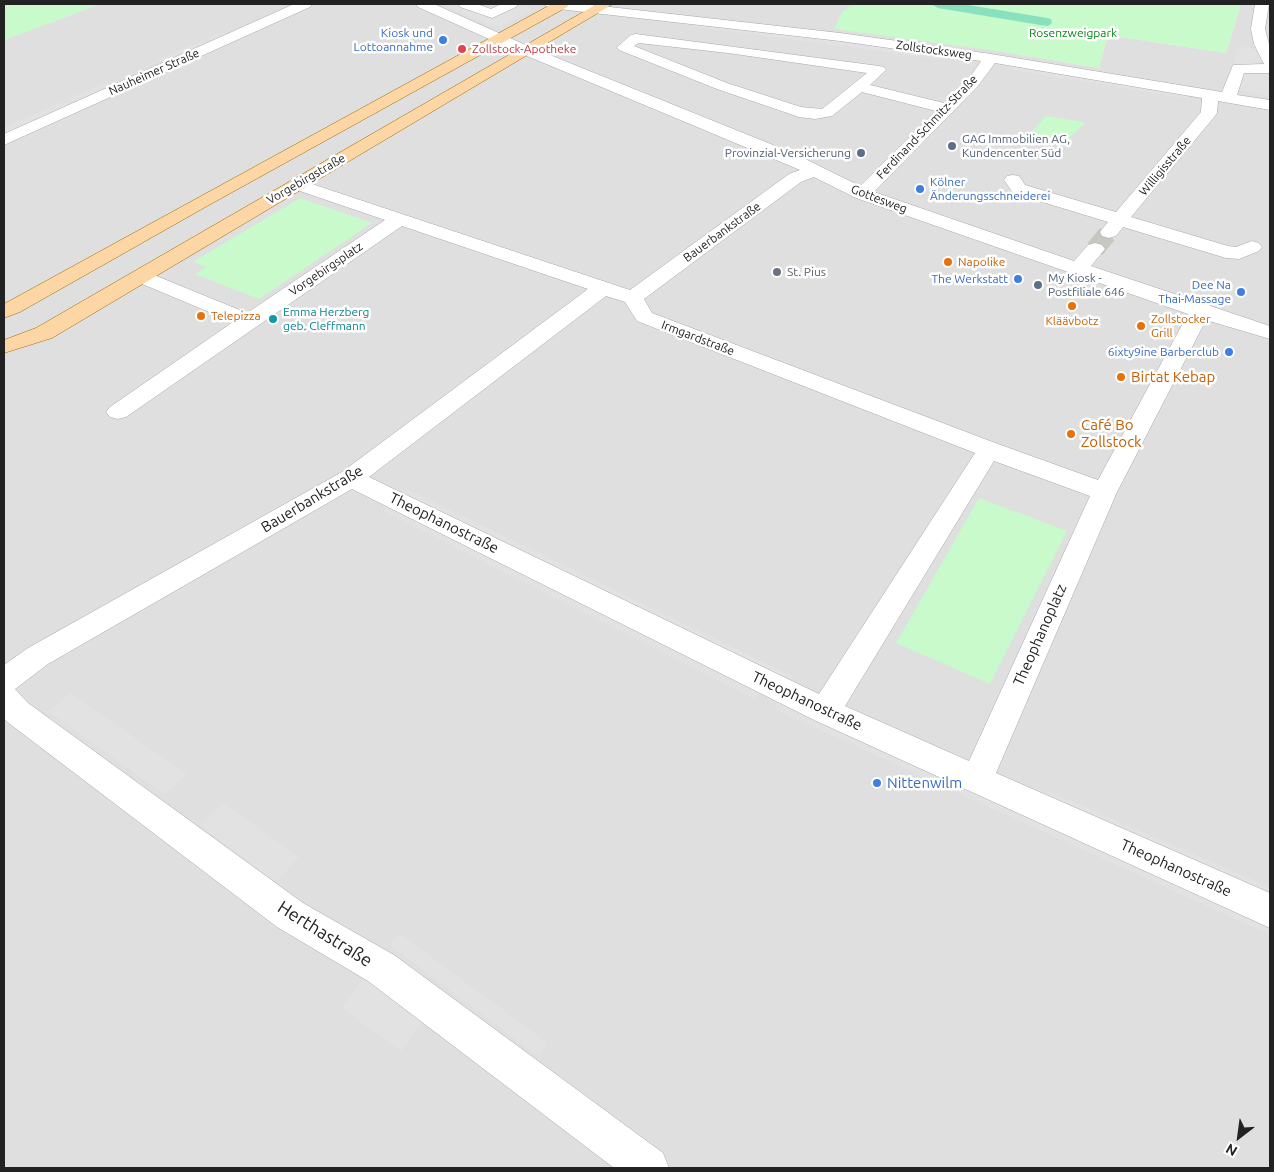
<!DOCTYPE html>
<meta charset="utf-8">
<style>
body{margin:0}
#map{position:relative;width:1274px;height:1172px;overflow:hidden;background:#f2efe9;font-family:Ubuntu,sans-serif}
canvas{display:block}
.frame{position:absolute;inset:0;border:5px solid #222;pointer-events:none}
.north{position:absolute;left:1214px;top:1112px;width:50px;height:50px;-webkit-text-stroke:4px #fff;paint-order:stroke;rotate:210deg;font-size:14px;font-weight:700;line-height:20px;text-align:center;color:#222}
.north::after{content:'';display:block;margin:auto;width:18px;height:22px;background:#222;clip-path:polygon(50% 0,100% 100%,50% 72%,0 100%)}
</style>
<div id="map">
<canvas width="1274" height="1172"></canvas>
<div class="frame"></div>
<div class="north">N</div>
</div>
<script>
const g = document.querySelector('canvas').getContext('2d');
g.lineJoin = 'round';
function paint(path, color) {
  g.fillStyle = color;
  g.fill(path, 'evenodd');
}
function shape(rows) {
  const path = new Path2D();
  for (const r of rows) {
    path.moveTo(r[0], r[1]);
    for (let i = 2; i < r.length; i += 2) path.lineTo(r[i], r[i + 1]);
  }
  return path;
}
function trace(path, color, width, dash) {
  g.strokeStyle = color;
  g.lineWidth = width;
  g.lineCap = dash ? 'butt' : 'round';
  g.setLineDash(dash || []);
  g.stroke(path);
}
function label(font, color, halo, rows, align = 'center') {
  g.font = font + ' Ubuntu,sans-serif';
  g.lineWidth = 5;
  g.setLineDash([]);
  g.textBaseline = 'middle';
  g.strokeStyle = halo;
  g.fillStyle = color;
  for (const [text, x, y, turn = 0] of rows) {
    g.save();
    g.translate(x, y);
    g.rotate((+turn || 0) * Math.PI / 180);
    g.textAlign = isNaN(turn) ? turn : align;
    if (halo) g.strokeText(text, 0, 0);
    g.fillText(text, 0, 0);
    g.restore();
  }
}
paint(shape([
 [100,4,855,4,854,6,1004,52,1099,68,1106,42,1114,36,1226,53,1241,4,1270,4,1270,1168,4,1168,4,40]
]), '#e0dfdf');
paint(shape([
 [4,4,100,4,4,40],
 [855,4,1241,4,1226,53,1114,36,1106,42,1099,68,1004,52,834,29,842,12],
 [1046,116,1083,122,1085,123,1062,145,1059,145,1029,135],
 [300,198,372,223,259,299,195,274,206,267,193,262],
 [979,498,1067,531,990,684,896,643]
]), '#c8facc');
paint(shape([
 [931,4,962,4,1047,18,1051,19,1052,23,1048,26,1040,25,938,8]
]), '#88e0be');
paint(shape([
 [442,4,518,4,527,5,533,10,503,26,490,26],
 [699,23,936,54,945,60,696,27,693,24],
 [221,32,231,35,167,63,157,60],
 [1238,46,1257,49,1270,70,1270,96,1226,88],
 [1013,65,1185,94,1191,99,1012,70,1007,66],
 [105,83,115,86,79,103,67,99],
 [62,102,73,105,4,136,4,127],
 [407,489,792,676,787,684,401,495],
 [389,505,760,692,755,699,383,511],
 [70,693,187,774,165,795,48,711],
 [778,700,1270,923,1270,935,774,709],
 [1046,790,1270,887,1270,900,1043,800],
 [223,802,299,857,276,882,200,825],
 [399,933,548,1043,539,1057,389,945],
 [364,978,423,1020,401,1051,341,1008]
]), '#e2e2e2');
trace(shape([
 [1095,249,1109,232]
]), '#c8c6c1', 19, [19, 9]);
const minor = shape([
 [294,4,312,4,310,7,4,145,4,134,294,4],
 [416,4,434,4,530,47,793,153,860,186,936,111,862,92,832,116,815,119,799,117,717,89,619,50,617,47,631,35,636,34,879,66,884,67,886,70,870,85,944,103,968,80,981,61,840,41,550,8,543,4,583,4,840,33,991,54,1222,92,1233,65,1264,64,1254,44,1251,29,1255,4,1269,4,1265,29,1270,48,1270,73,1244,73,1237,95,1270,100,1270,110,1218,101,1217,113,1215,116,1131,217,1228,246,1236,247,1252,241,1259,243,1262,247,1259,251,1239,259,1226,258,1123,227,1116,236,1109,238,1102,236,1100,232,1108,222,1013,193,1004,180,1007,176,1013,175,1019,176,1025,185,1116,212,1201,112,1202,98,995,63,978,86,874,192,1074,261,1088,245,1095,243,1102,245,1105,249,1091,266,1270,326,1270,339,1206,320,1117,492,996,773,1270,893,1270,928,814,720,352,489,48,664,15,689,28,703,303,903,394,955,663,1153,669,1168,614,1168,368,981,277,927,6,721,4,718,4,665,28,648,342,472,588,289,402,226,126,417,118,419,110,417,106,412,110,407,233,322,135,281,132,277,135,273,142,271,149,273,247,313,385,220,291,188,288,184,291,180,297,179,630,290,789,174,800,170,520,53,418,7,416,4],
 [639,43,728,53,867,73,822,109,801,107,727,83,634,46,639,43],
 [814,177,856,198,1188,314,1098,480,998,444,652,313,644,299,801,182,814,177],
 [606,296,625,302,637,321,975,453,819,694,369,477,606,296],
 [994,461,1090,496,969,761,845,706,994,461],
 [458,4,477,4,491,9,501,4,518,4,516,7,492,18,460,7,458,4]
]);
const major = shape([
 [552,4,569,4,567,7,209,205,20,312,4,318,4,304,552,4],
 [597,4,613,4,52,338,4,353,4,340,36,328,597,4]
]);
trace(minor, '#a9a9a9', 1);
trace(major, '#a06b00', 1);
paint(minor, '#fff');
paint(major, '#fcd6a4');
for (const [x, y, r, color] of [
 [443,40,5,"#3f7fe0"],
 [462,49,5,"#e0444e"],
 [952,146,5,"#5c6f8a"],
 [861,153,5,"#5c6f8a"],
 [920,189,5,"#3f7fe0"],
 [948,262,5,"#e8710a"],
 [777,272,5,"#6b7280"],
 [1018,279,5,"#3f7fe0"],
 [1038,285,5,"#5c6f8a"],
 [1241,292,5,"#3f7fe0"],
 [1072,306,5,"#e8710a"],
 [201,316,5,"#e8710a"],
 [273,319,5,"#0f9aa8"],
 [1141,326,5,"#e8710a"],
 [1229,352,5,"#3f7fe0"],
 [1121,377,5,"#e8710a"],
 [1071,434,5,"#e8710a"],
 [877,783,5,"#3f7fe0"]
]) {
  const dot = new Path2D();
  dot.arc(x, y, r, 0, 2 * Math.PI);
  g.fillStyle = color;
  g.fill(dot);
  trace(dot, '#fff', 2);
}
label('12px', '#366cbe', '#fff', [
 ["Kiosk und",433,33],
 ["Lottoannahme",433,47],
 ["Kölner",930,182,"left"],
 ["Änderungsschneiderei",930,196,"left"],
 ["The Werkstatt",1008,279],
 ["Dee Na",1231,285],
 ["Thai-Massage",1231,299],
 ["6ixty9ine Barberclub",1219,352]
], 'right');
label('12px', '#0c8416', '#fff', [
 ["Rosenzweigpark",1073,33]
]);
label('12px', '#be3a42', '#fff', [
 ["Zollstock-Apotheke",472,49]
], 'left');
label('12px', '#222', '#fff', [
 ["Zollstocksweg",934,50,8],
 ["Nauheimer Straße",154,72,-24],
 ["Ferdinand-Schmitz-Straße",927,127,-46],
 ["Willigisstraße",1165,166,-50],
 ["Vorgebirgstraße",306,179,-30],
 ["Gottesweg",879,199,21],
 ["Bauerbankstraße",722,232,-36],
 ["Vorgebirgsplatz",326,269,-34],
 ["Irmgardstraße",698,338,21]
]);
label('12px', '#4e5e75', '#fff', [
 ["GAG Immobilien AG,",962,139],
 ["Kundencenter Süd",962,153],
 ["Provinzial-Versicherung",851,153,"right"],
 ["My Kiosk -",1048,278],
 ["Postfiliale 646",1048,292]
], 'left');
label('12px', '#c56008', '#fff', [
 ["Napolike",958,262],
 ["Telepizza",211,316],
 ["Zollstocker",1151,319],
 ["Grill",1151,333],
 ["Kläävbotz",1072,321,"center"]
], 'left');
label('12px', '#5b616d', '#fff', [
 ["St. Pius",787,272]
], 'left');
label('12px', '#0d838f', '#fff', [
 ["Emma Herzberg",283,312],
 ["geb. Cleffmann",283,326]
], 'left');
label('15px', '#c56008', '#fff', [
 ["Birtat Kebap",1131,377],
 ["Café Bo",1081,425],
 ["Zollstock",1081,442]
], 'left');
label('15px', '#222', '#fff', [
 ["Bauerbankstraße",312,499,-31],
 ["Theophanostraße",444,523,26],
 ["Theophanoplatz",1040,635,-66],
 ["Theophanostraße",807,701,25],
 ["Theophanostraße",1176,868,24]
]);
label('15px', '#366cbe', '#fff', [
 ["Nittenwilm",887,783]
], 'left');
label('18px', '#222', '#fff', [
 ["Herthastraße",325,934,32]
]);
</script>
